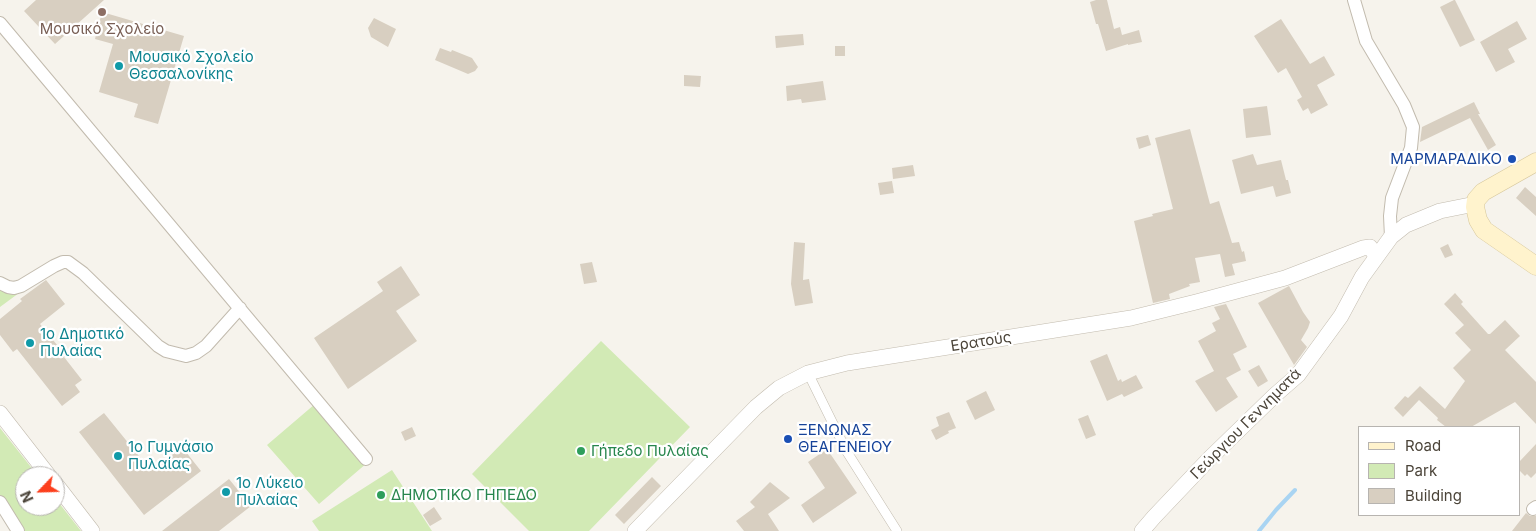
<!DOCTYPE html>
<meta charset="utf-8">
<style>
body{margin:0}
#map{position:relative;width:1536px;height:531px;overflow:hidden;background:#f6f3ec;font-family:Inter,sans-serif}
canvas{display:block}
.legend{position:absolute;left:1358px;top:426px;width:162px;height:90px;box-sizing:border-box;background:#fff;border:1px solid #b7b4b0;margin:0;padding:6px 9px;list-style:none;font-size:15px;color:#4b4439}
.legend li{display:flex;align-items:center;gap:10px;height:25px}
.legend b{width:25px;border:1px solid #b7b4b0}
.north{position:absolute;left:15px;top:466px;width:50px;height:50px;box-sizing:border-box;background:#fff;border:1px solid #b7b4b0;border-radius:50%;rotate:246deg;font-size:14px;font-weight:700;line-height:20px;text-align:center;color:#4b4439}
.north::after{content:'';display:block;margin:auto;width:18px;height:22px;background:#fc3f1d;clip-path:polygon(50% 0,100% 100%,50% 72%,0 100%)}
</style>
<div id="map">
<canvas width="1536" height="531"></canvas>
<ul class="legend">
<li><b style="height:6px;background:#fff3cd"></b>Road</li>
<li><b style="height:14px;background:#d2eab5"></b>Park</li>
<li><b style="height:14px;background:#d8cfc1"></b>Building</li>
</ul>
<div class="north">N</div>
</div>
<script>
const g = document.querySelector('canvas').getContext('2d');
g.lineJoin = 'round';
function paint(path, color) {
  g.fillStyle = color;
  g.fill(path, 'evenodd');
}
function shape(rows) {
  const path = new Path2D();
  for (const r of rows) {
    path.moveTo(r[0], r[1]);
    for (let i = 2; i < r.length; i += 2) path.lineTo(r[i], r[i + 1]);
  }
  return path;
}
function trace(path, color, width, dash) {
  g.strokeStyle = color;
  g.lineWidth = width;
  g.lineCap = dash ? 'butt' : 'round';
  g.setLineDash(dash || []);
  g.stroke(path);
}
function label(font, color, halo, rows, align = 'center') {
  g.font = font + ' Inter,sans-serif';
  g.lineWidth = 4.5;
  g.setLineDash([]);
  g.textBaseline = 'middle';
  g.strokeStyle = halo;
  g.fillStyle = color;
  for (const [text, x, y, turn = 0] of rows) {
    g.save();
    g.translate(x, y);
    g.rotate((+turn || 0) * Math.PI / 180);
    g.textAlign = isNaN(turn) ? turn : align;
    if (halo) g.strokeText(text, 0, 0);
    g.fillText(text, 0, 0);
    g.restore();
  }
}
paint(shape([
 [0,285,23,290,0,307],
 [601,341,690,427,589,531,529,531,472,474],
 [315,404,367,463,319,504,267,445],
 [0,428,38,476,25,476,25,506,55,506,55,498,81,531,21,531,0,496],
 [392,470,432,531,319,531,312,521]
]), '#d2eab5');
trace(shape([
 [1259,531,1276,510,1295,490]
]), '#a9d4f2', 4);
paint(shape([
 [36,0,104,0,55,44,24,11],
 [1096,0,1107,0,1114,29,1120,27,1122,35,1139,30,1142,42,1128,45,1128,44,1106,51,1098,24,1096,24,1090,2],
 [1454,0,1455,0,1475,40,1460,47,1440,7],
 [102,12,184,36,158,124,134,117,138,104,99,92,113,44,95,39],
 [374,18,396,29,388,47,371,37,368,28],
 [1281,19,1310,64,1324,56,1335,75,1317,85,1328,105,1311,114,1308,108,1303,111,1297,100,1302,97,1286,68,1278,73,1254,36],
 [1517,21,1527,39,1508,49,1515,62,1496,72,1480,42],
 [803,34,804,45,776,48,775,36],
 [835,46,845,46,845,56,835,56],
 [440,48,451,52,452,50,472,58,478,67,475,71,468,74,435,60],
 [684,75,701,76,700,87,684,86],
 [823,81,826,100,802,103,801,99,787,101,786,86],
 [1474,102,1480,114,1478,114,1496,145,1488,150,1470,118,1420,142,1422,127],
 [1267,106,1271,135,1246,138,1243,109],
 [1190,129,1210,204,1219,201,1232,243,1239,242,1242,252,1244,251,1246,261,1232,264,1235,275,1225,277,1220,254,1195,258,1200,282,1189,284,1190,286,1169,294,1170,299,1153,303,1134,221,1153,216,1152,214,1173,209,1155,138],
 [1148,135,1151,145,1139,149,1136,138],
 [1253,154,1257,165,1281,160,1286,180,1288,180,1291,193,1276,197,1273,186,1241,194,1232,160],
 [913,165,915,176,893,179,892,168],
 [892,181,894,193,880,195,878,183],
 [1525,187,1536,197,1536,216,1516,198],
 [794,242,805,243,803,280,809,279,813,303,795,306,791,284],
 [1448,244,1453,255,1445,258,1440,248],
 [592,262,597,282,584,284,580,264],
 [401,266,420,295,396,311,417,341,348,389,314,338,383,291,377,282],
 [46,280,65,304,40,324,66,356,64,357,82,380,75,385,80,392,62,406,17,349,13,352,0,335,0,319,22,301,20,299],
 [1289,286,1303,312,1310,322,1308,328,1301,340,1307,347,1294,365,1258,303],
 [1455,293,1463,302,1461,304,1488,334,1490,334,1505,320,1520,336,1505,350,1536,382,1536,424,1515,402,1471,427,1446,427,1437,420,1438,418,1419,400,1403,417,1394,408,1405,396,1408,398,1420,386,1445,409,1465,381,1453,368,1471,350,1455,333,1464,325,1444,304],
 [1226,304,1247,347,1233,354,1241,370,1226,378,1238,397,1216,412,1195,381,1214,371,1198,341,1216,331,1212,323,1220,319,1214,307],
 [1107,354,1118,381,1121,379,1122,382,1136,375,1143,388,1124,397,1122,394,1107,401,1090,361],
 [1259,365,1268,381,1258,387,1248,371],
 [986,391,995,410,975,420,966,401],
 [949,412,956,428,948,431,949,433,936,440,931,430,939,426,936,417],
 [104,413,151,471,182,447,201,471,144,515,79,432],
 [1088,415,1096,435,1086,439,1078,419],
 [412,427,416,436,405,441,401,432],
 [1536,444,1536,473,1531,478,1527,474,1525,476,1520,471,1520,461],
 [827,449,857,493,813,523,801,505,825,488,808,462],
 [652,477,661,486,624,524,615,515],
 [229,479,251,506,219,531,162,531],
 [770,482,790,498,768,514,779,531,744,531,736,521,755,507,750,502],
 [434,507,442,519,430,526,423,515],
 [1526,513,1530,516,1536,516,1536,531,1512,531]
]), '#d8cfc1');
const pedestrian = shape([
 [808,373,847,452,897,531]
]);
const minor = shape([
 [1354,0,1366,41,1404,105,1413,127,1411,148,1392,198,1390,216,1391,237],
 [0,23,366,459],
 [0,283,8,287,14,288,21,286,54,266,63,262,68,262,83,273,158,346,166,351,186,356,196,353,206,346,240,308],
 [0,502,18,531],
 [1533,509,1536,507]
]);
const tertiary = shape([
 [0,413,49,476],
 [55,483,92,531],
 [635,531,756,407,779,388,808,373,847,363,1131,318,1196,302,1285,278,1363,248,1370,247,1376,256],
 [1142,531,1154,517,1209,459,1275,395,1298,375,1341,316,1362,277,1391,237,1406,225,1440,211,1475,204]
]);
const secondary = shape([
 [1536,162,1483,192,1476,200,1475,207,1478,220,1484,230,1536,266]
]);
trace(pedestrian, '#c2bbae', 10);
trace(minor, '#c2bbae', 14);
trace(tertiary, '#c2bbae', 16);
trace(secondary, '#d6c79b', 19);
trace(pedestrian, '#fff', 9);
trace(minor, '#fff', 12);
trace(tertiary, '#fff', 15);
trace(secondary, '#fff3cd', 18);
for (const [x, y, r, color] of [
 [102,12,5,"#8d6e63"],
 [119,66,5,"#0f9aa8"],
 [1512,159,5,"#1a4fb4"],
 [30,343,5,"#0f9aa8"],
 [788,439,5,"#1a4fb4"],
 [581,451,5,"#2e9e5b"],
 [118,456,5,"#0f9aa8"],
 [226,492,5,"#0f9aa8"],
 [381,495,5,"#2e9e5b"]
]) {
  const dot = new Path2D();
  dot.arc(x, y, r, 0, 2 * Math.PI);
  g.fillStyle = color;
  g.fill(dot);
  trace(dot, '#fff', 2);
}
label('15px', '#785e54', '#fff', [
 ["Μουσικό Σχολείο",102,29]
]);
label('15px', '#0d838f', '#fff', [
 ["Μουσικό Σχολείο",129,57],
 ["Θεσσαλονίκης",129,74],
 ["1ο Δημοτικό",40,334],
 ["Πυλαίας",40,351],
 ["1ο Γυμνάσιο",128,447],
 ["Πυλαίας",128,464],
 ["1ο Λύκειο",236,483],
 ["Πυλαίας",236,500]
], 'left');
label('15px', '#164399', '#fff', [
 ["ΜΑΡΜΑΡΑΔΙΚΟ",1502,159],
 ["ΞΕΝΩΝΑΣ",798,430,"left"],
 ["ΘΕΑΓΕΝΕΙΟΥ",798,447,"left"]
], 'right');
label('15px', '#4b4439', '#fff', [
 ["Ερατούς",981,342,-9],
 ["Γεώργιου Γεννηματά",1246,424,-45]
]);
label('15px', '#27864d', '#fff', [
 ["Γήπεδο Πυλαίας",591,451],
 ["ΔΗΜΟΤΙΚΟ ΓΗΠΕΔΟ",391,495]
], 'left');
</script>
